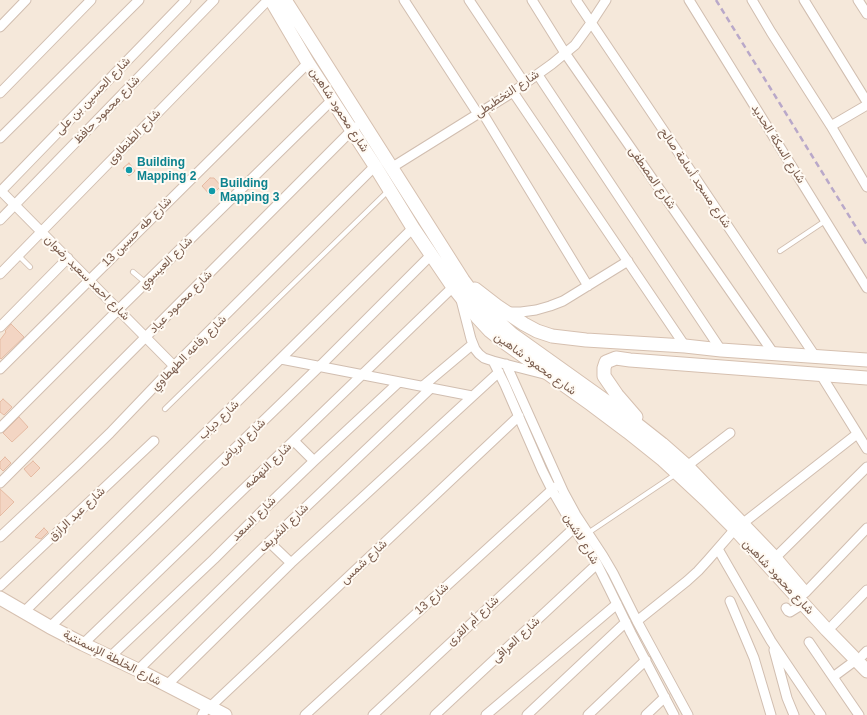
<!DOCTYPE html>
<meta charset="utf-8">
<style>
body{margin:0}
canvas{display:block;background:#fdf6ec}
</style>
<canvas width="867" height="715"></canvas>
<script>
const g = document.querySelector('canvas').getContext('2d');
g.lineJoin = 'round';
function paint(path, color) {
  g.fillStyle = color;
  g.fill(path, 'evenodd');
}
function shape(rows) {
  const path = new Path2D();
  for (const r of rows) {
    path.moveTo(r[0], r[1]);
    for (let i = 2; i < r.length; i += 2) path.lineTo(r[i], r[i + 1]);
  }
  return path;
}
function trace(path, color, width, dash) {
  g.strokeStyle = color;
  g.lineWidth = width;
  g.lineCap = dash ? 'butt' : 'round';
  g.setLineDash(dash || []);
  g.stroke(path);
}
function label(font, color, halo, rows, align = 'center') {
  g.font = font + ' Arial,Vazirmatn,sans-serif';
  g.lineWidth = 4;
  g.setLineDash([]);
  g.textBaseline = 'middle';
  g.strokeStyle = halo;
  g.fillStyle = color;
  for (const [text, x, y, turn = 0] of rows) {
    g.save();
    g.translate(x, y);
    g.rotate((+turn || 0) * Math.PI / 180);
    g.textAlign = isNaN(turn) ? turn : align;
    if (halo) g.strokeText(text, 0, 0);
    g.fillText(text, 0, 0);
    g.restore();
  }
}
paint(shape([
 [0,0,867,0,867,715,0,715]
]), '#f5e8da');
const building = shape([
 [129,163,135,171,129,176,123,168,129,163],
 [210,178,214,178,221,186,211,196,202,186,210,178],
 [11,324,24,337,1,359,0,358,0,340,6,332,5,331,11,324],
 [3,399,12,407,4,415,0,412,0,402,3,399],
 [19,417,28,427,12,442,3,433,19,417],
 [5,457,11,463,3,471,0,468,0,462,5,457],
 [33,461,40,468,31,477,24,469,33,461],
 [0,489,14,502,0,516,0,489],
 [44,528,48,532,41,539,35,537,44,528]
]);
paint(building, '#f3d5c3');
trace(building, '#e6bba3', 1);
const lane = shape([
 [780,251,825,221],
 [18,255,30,267],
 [133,272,146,283],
 [165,409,388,191],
 [588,533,676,474]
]);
const street = shape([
 [404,0,478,114],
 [469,0,525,84],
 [532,0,565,53,774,354],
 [576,0,815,356],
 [689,0,867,288],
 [752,0,771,32,831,126,867,187],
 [804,0,867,102],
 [858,0,867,14],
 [0,27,26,0],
 [538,75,721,350],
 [513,92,685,346],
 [0,93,91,0],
 [482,112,588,286],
 [831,126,867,105],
 [0,138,139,0],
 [391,168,513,92,552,64,575,45,591,23,606,0],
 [0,190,174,366],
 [0,192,186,0],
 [0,220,214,0],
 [0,274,268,0],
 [461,300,471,339,475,349,479,354,484,358,493,361,544,374],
 [506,312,521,312,536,310,550,306,563,301,628,261],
 [0,327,68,258],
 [281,359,472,396],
 [493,361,505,385,542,470,552,490,574,528,597,564,610,590,631,633,674,715],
 [506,364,564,493,576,515,603,556,613,573,637,621,688,715],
 [0,369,308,63],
 [821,375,867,449],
 [423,386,473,344],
 [0,428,118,310,332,100],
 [294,441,314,461],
 [687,466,730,433],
 [0,483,355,127],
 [742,524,857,434],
 [0,537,77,465,110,433,174,366,375,166],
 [269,542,291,563],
 [718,549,771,641,821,715],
 [775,558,867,467],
 [0,586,154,441],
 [805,593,867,528],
 [730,601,754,658,771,715],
 [786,608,788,611,790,612,803,604],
 [24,612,413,228],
 [637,621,687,581,698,571,708,560,735,529],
 [833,625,867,590],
 [50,627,320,366,431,255],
 [809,642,859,715],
 [83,644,453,287],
 [774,650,787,698,794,715],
 [863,655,867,651],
 [110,657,214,559,264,509,314,461,399,382],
 [138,670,269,542,431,388],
 [833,677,856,660],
 [167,685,291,563,499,372],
 [210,707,519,416],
 [202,715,208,706],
 [305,715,555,487],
 [373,715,574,528],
 [435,715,597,564],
 [486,715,617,604],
 [527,715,626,622],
 [588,715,646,660],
 [646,715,665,697]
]);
const secondary = shape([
 [271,0,308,63,375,166,413,228,453,287,477,317,490,331,505,343,592,405,628,432,663,460,677,473,706,500,735,529,827,630,867,671],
 [285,0,463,280,480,303,490,314,512,334,624,414,662,444,687,466,775,558,803,591],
 [475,289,497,306,524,324,537,331,552,336,586,340,685,346,721,350,867,360],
 [636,417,617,395,604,376,604,368,606,362,616,358,630,360,867,378],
 [0,598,50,627,83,644,138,670,225,715]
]);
trace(lane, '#d1beb0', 6);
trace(street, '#d1beb0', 11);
trace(secondary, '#d6c0b0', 15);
trace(lane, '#fff', 4.5);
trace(street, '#fff', 9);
trace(secondary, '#fff', 13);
trace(shape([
 [716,0,867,245]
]), '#b9a8c9', 2.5, [6, 4]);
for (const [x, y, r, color] of [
 [129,170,4,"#0f9aa8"],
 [212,191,4,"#0f9aa8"]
]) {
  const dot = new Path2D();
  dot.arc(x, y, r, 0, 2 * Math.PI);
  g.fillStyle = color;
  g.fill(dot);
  trace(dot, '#fffaf3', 1.5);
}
label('12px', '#7a5c4d', '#fffaf3', [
 ["شارع التخطيطى",507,94,-34],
 ["شارع الحسين بن على",93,96,-46],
 ["شارع محمود حافظ",107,110,-46],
 ["شارع محمود شاهين",339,110,57],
 ["شارع الطنطاوى",134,137,-46],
 ["شارع السكة الحديد",778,144,58],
 ["شارع المصطفى",652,178,55],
 ["شارع مسجد أسامة صالح",695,178,56],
 ["شارع طه حسين 13",137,232,-45],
 ["شارع العيسوي",166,263,-44],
 ["شارع احمد سعيد رضوان",87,278,45],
 ["شارع محمود عياد",181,302,-45],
 ["شارع رفاعه الطهطاوي",189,353,-45],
 ["شارع محمود شاهين",535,364,36],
 ["شارع دياب",219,420,-44],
 ["شارع الرياض",242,442,-44],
 ["شارع النهضه",268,466,-44],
 ["شارع عبد الرازق",77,514,-43],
 ["شارع السعد",254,519,-45],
 ["شارع الشريف",284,528,-44],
 ["شارع لاشين",581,539,59],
 ["شارع شمس",364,562,-43],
 ["شارع محمود شاهين",778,577,47],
 ["شارع 13",432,599,-42],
 ["شارع أم القرى",473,621,-43],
 ["شارع العراقى",516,640,-43],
 ["شارع الخلطة الإسمنتية",112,658,27]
]);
label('bold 12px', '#0d838f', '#fffaf3', [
 ["Building",137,163],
 ["Mapping 2",137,177],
 ["Building",220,184],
 ["Mapping 3",220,198]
], 'left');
</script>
